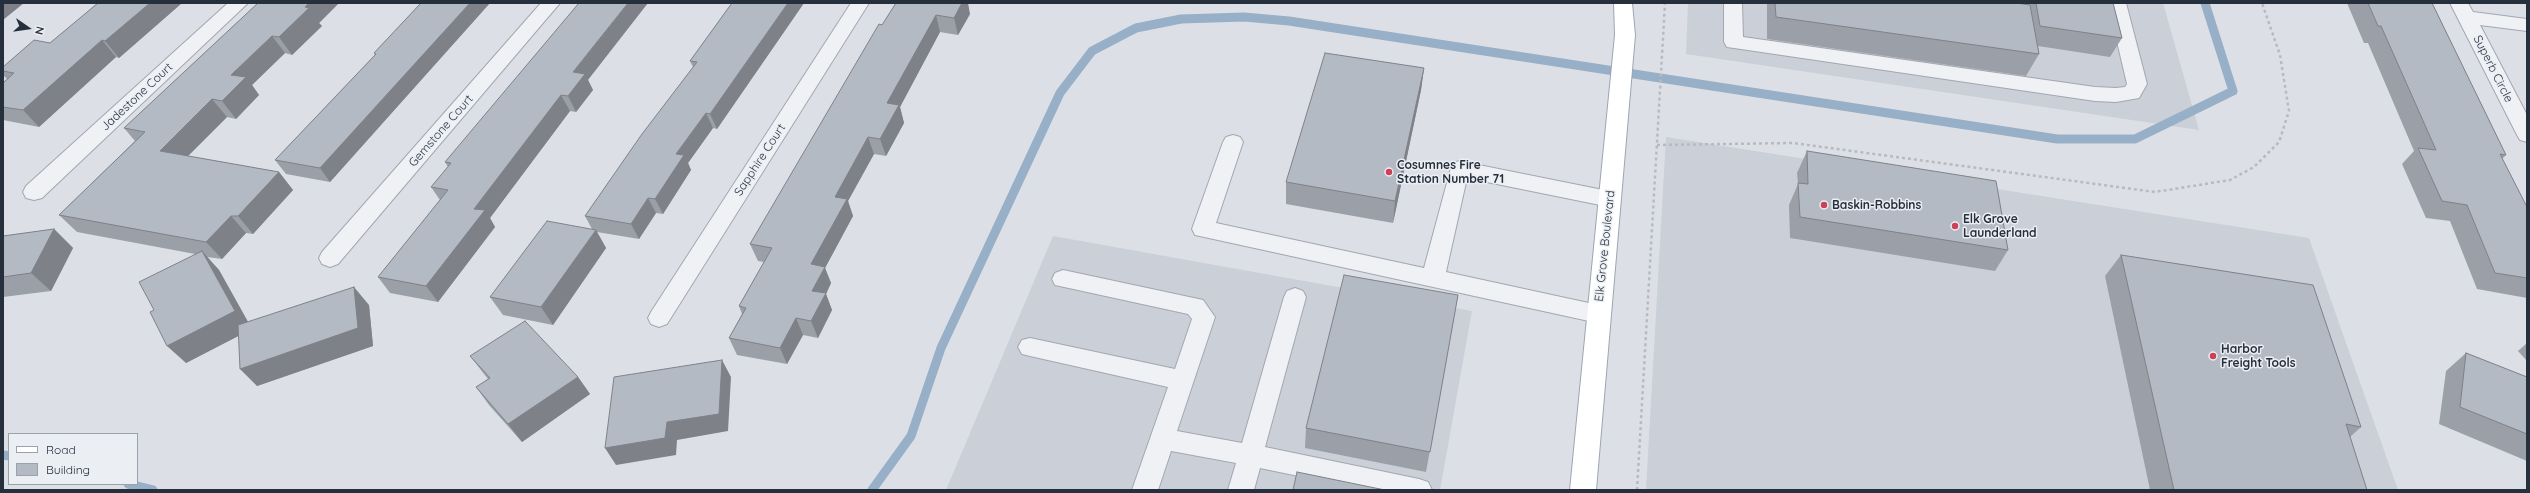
<!DOCTYPE html>
<style>
body{margin:0}
#map{position:relative;width:2530px;height:493px;overflow:hidden;background:#dce0e6;font-family:Quicksand,sans-serif}
canvas{display:block}
.frame{position:absolute;inset:0;border:4px solid #262f3c;pointer-events:none}
.legend{position:absolute;left:8px;top:433px;width:130px;height:52px;box-sizing:border-box;background:#ebeff4;border:1px solid #9ca2aa;margin:0;padding:5px 7px;list-style:none;font-size:12px;color:#262f3c}
.legend li{display:flex;align-items:center;gap:8px;height:20px}
.legend b{width:20px;border:1px solid #9ca2aa}
.north{position:absolute;left:8px;top:8px;width:40px;height:40px;-webkit-text-stroke:3px #ebeff4;paint-order:stroke;rotate:103deg;font-size:11px;font-weight:700;line-height:16px;text-align:center;color:#262f3c}
.north::after{content:'';display:block;margin:auto;width:14px;height:18px;background:#262f3c;clip-path:polygon(50% 0,100% 100%,50% 72%,0 100%)}
</style>
<div id="map">
<canvas width="2530" height="493"></canvas>
<div class="frame"></div>
<ul class="legend">
<li><b style="height:5px;background:#fff"></b>Road</li>
<li><b style="height:11px;background:#b4bac3"></b>Building</li>
</ul>
<div class="north">N</div>
</div>
<script>
const g = document.querySelector('canvas').getContext('2d');
g.lineJoin = 'round';
function paint(path, color) {
  g.fillStyle = color;
  g.fill(path, 'evenodd');
}
function shape(rows) {
  const path = new Path2D();
  for (const r of rows) {
    path.moveTo(r[0], r[1]);
    for (let i = 2; i < r.length; i += 2) path.lineTo(r[i], r[i + 1]);
  }
  return path;
}
function trace(path, color, width, dash) {
  g.strokeStyle = color;
  g.lineWidth = width;
  g.lineCap = dash ? 'butt' : 'round';
  g.setLineDash(dash || []);
  g.stroke(path);
}
function label(font, color, halo, rows, align = 'center') {
  g.font = font + ' Quicksand,sans-serif';
  g.lineWidth = 3;
  g.setLineDash([]);
  g.textBaseline = 'middle';
  g.strokeStyle = halo;
  g.fillStyle = color;
  for (const [text, x, y, turn = 0] of rows) {
    g.save();
    g.translate(x, y);
    g.rotate((+turn || 0) * Math.PI / 180);
    g.textAlign = isNaN(turn) ? turn : align;
    if (halo) g.strokeText(text, 0, 0);
    g.fillText(text, 0, 0);
    g.restore();
  }
}
paint(shape([
 [1688,3,2163,3,2199,130,1686,54],
 [1666,137,2309,238,2398,490,1646,490],
 [1053,236,1472,311,1440,490,946,490]
]), '#cacfd8');
trace(shape([
 [3,455,9,456],
 [128,484,153,490],
 [872,490,911,436,941,348,1060,93,1092,51,1136,28,1181,19,1244,17,1289,21,2057,139,2135,139,2233,91,2205,3]
]), '#97afc7', 9);
const minor = shape([
 [228,3,248,3,42,198,34,200,26,198,23,192,26,186,228,3],
 [541,3,560,3,338,264,330,267,322,264,319,258,322,252,541,3],
 [851,3,869,3,667,324,659,327,651,324,648,318,651,312,851,3],
 [1724,3,1742,3,1743,37,2095,87,2116,88,2125,87,2127,84,2108,3,2126,3,2147,84,2139,98,2116,102,2095,101,1734,48,1727,47,1724,42,1724,3],
 [2450,3,2468,3,2473,12,2527,19,2527,31,2480,25,2527,115,2527,142,2520,140,2517,135,2450,3],
 [1233,135,1240,137,1243,142,1216,223,1424,268,1452,164,1459,161,1618,193,1621,199,1618,205,1610,207,1467,178,1446,272,1598,305,1606,308,1609,314,1606,320,1598,323,1195,235,1192,229,1223,142,1226,137,1233,135],
 [1063,270,1203,300,1215,317,1177,431,1242,443,1284,297,1287,291,1295,288,1303,291,1306,297,1265,447,1419,479,1428,482,1432,490,1366,490,1260,468,1254,490,1228,490,1236,463,1171,451,1158,490,1132,490,1168,387,1030,356,1022,354,1018,347,1022,340,1030,338,1175,369,1192,319,1188,314,1055,285,1052,279,1055,273,1063,270]
]);
const major = shape([
 [1614,3,1632,3,1635,35,1596,490,1570,490,1615,35,1614,3]
]);
trace(minor, '#a2a7b0', 2);
trace(major, '#9ca5b2', 2);
trace(shape([
 [1657,145,1793,143,2155,192,2230,180,2254,167,2279,142,2289,111,2280,55,2262,3],
 [1637,490,1665,3]
]), '#b7bbc1', 2.5, [3, 3]);
paint(minor, '#eff1f5');
paint(major, '#fff');
paint(shape([
 [98,3,182,3,119,58,116,57,39,127,3,120,3,83,7,79,3,75,3,67,50,43],
 [258,3,339,3,319,23,322,26,292,55,285,53,252,85,259,95,236,119,227,117,188,156,279,172,293,190,253,234,246,233,222,259,207,257,219,270,248,322,369,305,373,346,257,386,238,336,186,363,154,310,195,254,77,232,59,215,135,141,124,128],
 [421,3,490,3,330,182,286,174,275,160,375,55,374,53],
 [732,3,804,3,717,129,713,128,688,163,691,170,663,214,656,213,639,239,597,232,606,248,553,325,503,315,490,297,592,229,585,216,693,67,690,61],
 [896,3,970,14,958,35,940,32,900,107,904,123,886,156,874,154,848,201,853,216,825,268,831,283,826,294,832,310,818,338,803,335,787,364,737,355,729,338,742,314,739,306,764,262,758,261,750,244,882,25],
 [1767,3,2016,3,2022,4,2022,3,2113,3,2122,38,2110,57,2038,46,2039,54,2026,76,1767,39],
 [2347,3,2432,3,2506,155,2502,159,2527,207,2527,298,2477,289,2450,221,2426,218,2402,164,2414,151,2368,43,2364,43],
 [1424,68,1421,90,1393,223,1286,204,1286,182],
 [588,80,593,90,576,112,570,111,490,218,495,227,438,302,390,293,378,277,440,200,431,187,448,167,445,162],
 [1807,151,2008,250,1995,271,1790,238,1789,205,1798,184,1797,173],
 [54,229,73,248,51,291,3,297,3,236],
 [2121,255,2361,427,2350,437,2367,490,2150,490,2105,276],
 [1458,295,1426,472,1305,448,1306,428],
 [2527,343,2527,361,2518,351],
 [2466,353,2527,377,2527,461,2439,424,2446,371],
 [470,356,578,377,590,394,522,442,489,405,476,387,488,379]
]), '#9ba0a8');
paint(shape([
 [3,3,24,3,3,20],
 [150,3,182,3,119,58,105,41],
 [309,3,339,3,319,23,322,26,292,55,279,37],
 [470,3,490,3,330,182,320,168],
 [628,3,648,3,588,80,593,90,576,112,568,96,573,72],
 [788,3,804,3,717,129,710,114],
 [957,3,968,3,970,14,958,35,954,18],
 [936,15,940,32,900,107,904,123,886,156,880,139,887,103],
 [272,36,285,53,252,85,259,95,236,119,222,101,231,75],
 [102,40,116,57,39,127,23,110],
 [1424,68,1421,90,1393,223,1395,201],
 [561,95,570,111,490,218,495,227,438,302,426,286,474,209],
 [212,99,227,117,176,168,160,151],
 [706,113,713,128,688,163,691,170,663,214,655,199,676,154],
 [868,137,874,154,848,201,853,216,825,268,831,283,826,294,832,310,818,338,811,321,811,264,835,197],
 [279,172,293,190,253,234,238,216],
 [648,198,656,213,639,239,631,224],
 [231,216,246,233,222,259,206,242],
 [54,229,73,248,51,291,31,273],
 [596,230,606,248,553,325,541,307],
 [202,251,219,270,252,329,186,363,167,346],
 [354,287,369,305,373,346,257,386,240,369],
 [796,318,803,335,787,364,780,348],
 [722,360,731,377,728,431,677,440,676,455,616,465,605,448,667,422],
 [578,377,590,394,522,442,508,424]
]), '#7e8288');
const building = shape([
 [98,3,150,3,105,41,102,40,23,110,3,107,3,83,14,73,3,71,3,67,34,40,50,43,98,3],
 [258,3,309,3,305,7,309,8,279,37,272,36,231,75,246,77,222,101,212,99,160,151,279,172,238,216,231,216,206,242,59,215,145,132,124,128,258,3],
 [421,3,470,3,320,168,275,160,376,54,374,53,421,3],
 [579,3,628,3,573,72,585,74,568,96,561,95,474,209,485,210,426,286,378,277,448,190,431,187,451,163,445,162,579,3],
 [732,3,788,3,710,114,706,113,676,154,684,155,655,199,648,198,631,224,585,216,642,134,697,62,690,61,732,3],
 [896,3,962,3,954,18,936,15,887,103,899,105,880,139,868,137,835,197,847,199,811,264,825,267,812,291,826,293,811,321,796,318,780,348,729,338,746,308,739,306,772,248,750,244,879,24,882,25,896,3],
 [1775,3,2016,3,2030,5,2039,54,1776,17,1775,3],
 [2036,3,2113,3,2122,38,2040,26,2036,3],
 [2368,3,2432,3,2506,155,2500,154,2527,207,2527,278,2495,273,2467,205,2442,201,2418,148,2436,150,2381,26,2378,26,2368,3],
 [1325,53,1424,68,1395,201,1286,182,1325,53],
 [1807,151,1996,181,2008,250,1800,217,1798,183,1808,184,1807,151],
 [547,221,596,230,541,307,490,297,547,221],
 [54,229,31,273,3,277,3,236,54,229],
 [202,251,235,311,167,346,150,312,154,310,139,282,202,251],
 [2121,255,2313,285,2361,427,2346,424,2367,490,2174,490,2121,255],
 [1344,275,1458,295,1430,452,1306,428,1344,275],
 [354,287,358,328,240,369,238,325,354,287],
 [525,321,578,377,508,424,476,387,490,378,470,356,525,321],
 [2466,353,2527,377,2527,434,2460,407,2466,353],
 [722,360,719,414,667,422,665,438,605,448,614,377,722,360],
 [1297,472,1385,490,1293,490,1297,472]
]);
paint(building, '#b4bac3');
trace(building, '#7e8288', 1);
for (const [x, y, r, color] of [
 [1389,172,4,"#cd4058"],
 [1824,205,4,"#cd4058"],
 [1955,226,4,"#cd4058"],
 [2213,356,4,"#cd4058"]
]) {
  const dot = new Path2D();
  dot.arc(x, y, r, 0, 2 * Math.PI);
  g.fillStyle = color;
  g.fill(dot);
  trace(dot, '#ebeff4', 1.5);
}
label('12px', '#262f3c', '#ebeff4', [
 ["Superb Circle",2493,69,63],
 ["Jadestone Court",137,97,-43],
 ["Gemstone Court",441,131,-49],
 ["Sapphire Court",760,160,-57],
 ["Elk Grove Boulevard",1605,246,-84]
]);
label('bold 12px', '#262f3c', '#ebeff4', [
 ["Cosumnes Fire",1397,165],
 ["Station Number 71",1397,179],
 ["Baskin-Robbins",1832,205],
 ["Elk Grove",1963,219],
 ["Launderland",1963,233],
 ["Harbor",2221,349],
 ["Freight Tools",2221,363]
], 'left');
</script>
